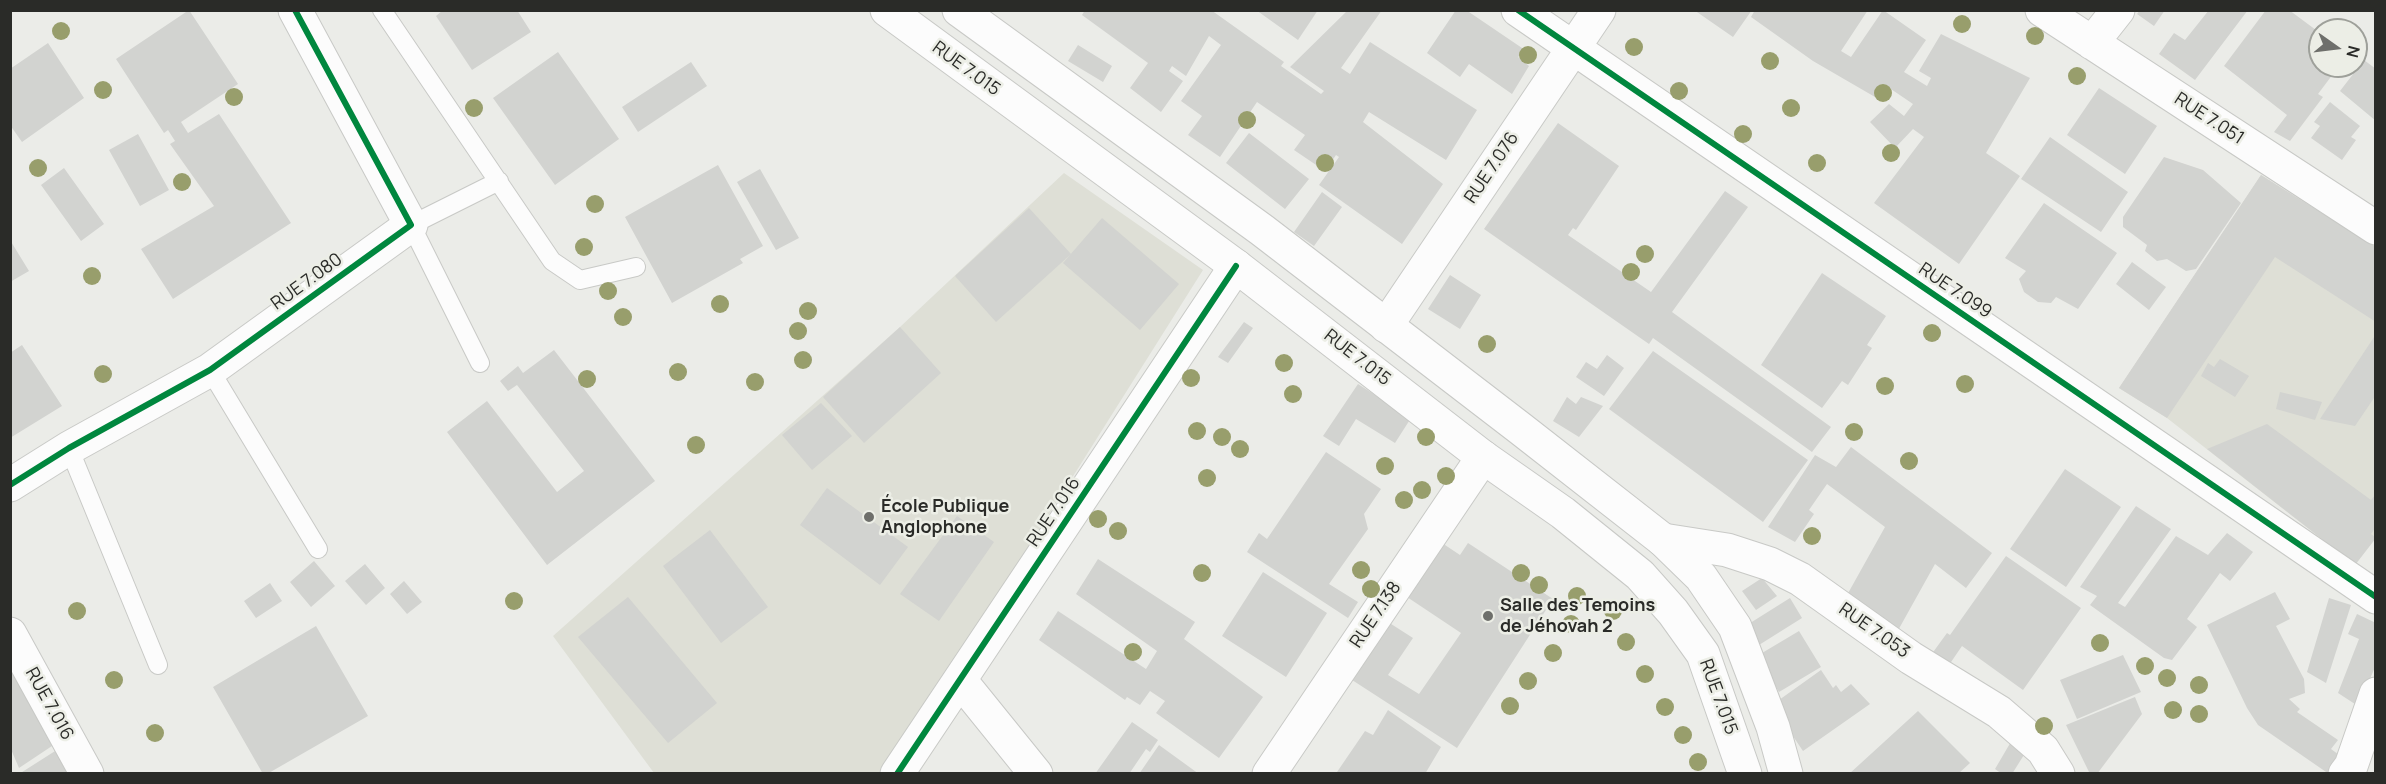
<!DOCTYPE html>
<meta charset="utf-8">
<style>
body{margin:0}
#map{position:relative;width:2386px;height:784px;overflow:hidden;background:#ebece8;font-family:Manrope,sans-serif}
canvas{display:block}
.frame{position:absolute;inset:0;border:12px solid #2a2b28;pointer-events:none}
.north{position:absolute;left:2308px;top:18px;width:60px;height:60px;box-sizing:border-box;background:#eceee6;border:2px solid #9ea09a;border-radius:50%;rotate:104deg;font-size:16px;font-weight:700;line-height:24px;text-align:center;color:#2a2b28}
.north::after{content:'';display:block;margin:auto;width:21px;height:27px;background:#6e6f6b;clip-path:polygon(50% 0,100% 100%,50% 72%,0 100%)}
</style>
<div id="map">
<canvas width="2386" height="784"></canvas>
<div class="frame"></div>
<div class="north">N</div>
</div>
<script>
const g = document.querySelector('canvas').getContext('2d');
g.lineJoin = 'round';
function paint(path, color) {
  g.fillStyle = color;
  g.fill(path, 'evenodd');
}
function shape(rows) {
  const path = new Path2D();
  for (const r of rows) {
    path.moveTo(r[0], r[1]);
    for (let i = 2; i < r.length; i += 2) path.lineTo(r[i], r[i + 1]);
  }
  return path;
}
function trace(path, color, width, dash) {
  g.strokeStyle = color;
  g.lineWidth = width;
  g.lineCap = dash ? 'butt' : 'round';
  g.setLineDash(dash || []);
  g.stroke(path);
}
function label(font, color, halo, rows, align = 'center') {
  g.font = font + ' Manrope,sans-serif';
  g.lineWidth = 5;
  g.setLineDash([]);
  g.textBaseline = 'middle';
  g.strokeStyle = halo;
  g.fillStyle = color;
  for (const [text, x, y, turn = 0] of rows) {
    g.save();
    g.translate(x, y);
    g.rotate((+turn || 0) * Math.PI / 180);
    g.textAlign = isNaN(turn) ? turn : align;
    if (halo) g.strokeText(text, 0, 0);
    g.fillText(text, 0, 0);
    g.restore();
  }
}
paint(shape([
 [1064,173,1203,270,886,773,654,773,553,636,900,327],
 [2261,175,2375,247,2375,538,2355,565,2167,418,2119,388]
]), '#dedfd6');
paint(shape([
 [189,10,238,84,181,122,188,133,219,114,291,223,173,299,141,249,214,206,170,144,175,141,168,130,164,133,116,59],
 [443,10,517,10,531,32,472,70,436,16],
 [1085,10,1211,10,1284,62,1281,66,1321,94,1324,91,1290,67,1348,10,1382,10,1341,68,1350,74,1370,42,1477,110,1446,160,1369,112,1363,122,1443,184,1402,244,1319,185,1339,157,1336,155,1325,171,1294,150,1305,135,1257,102,1220,157,1188,135,1202,116,1181,101,1221,45,1209,36,1186,76,1172,66,1169,71,1183,81,1161,112,1130,88,1148,63,1082,15],
 [1256,10,1318,10,1298,40],
 [1456,10,1466,10,1525,50,1518,57,1529,66,1512,94,1469,64,1460,77,1427,53],
 [1694,10,1752,10,1733,37],
 [1755,10,1868,10,1841,51,1851,57,1883,10,1926,40,1904,72,1927,86,1931,78,1919,71,1941,34,2030,78,1986,153,2020,176,1959,264,1874,203,1924,137,1913,129,1895,148,1870,122,1889,104,1904,116,1913,104,1885,85,1875,97,1813,61,1751,17],
 [2140,10,2165,10,2154,26,2137,14],
 [2209,10,2248,10,2195,80,2159,54,2174,33,2185,40],
 [2266,10,2289,10,2320,33,2320,66,2339,66,2318,94,2323,97,2290,141,2274,132,2287,115,2224,66],
 [48,43,84,98,22,142,10,125,10,69],
 [1078,45,1112,66,1103,82,1068,61],
 [558,52,619,139,555,185,493,98],
 [2364,60,2376,69,2376,121,2340,91],
 [691,62,707,86,638,132,622,107],
 [2099,88,2157,126,2125,174,2067,135],
 [2330,102,2360,126,2351,137,2356,140,2342,160,2311,138,2320,126,2314,122],
 [1558,123,1619,166,1576,230,1573,228,1568,235,1651,292,1725,191,1748,207,1672,312,1831,427,1812,452,1653,338,1649,344,1484,229],
 [1249,133,1309,179,1285,209,1226,163],
 [138,134,169,190,140,206,109,150],
 [2050,137,2128,192,2101,232,2021,179],
 [2164,157,2203,170,2241,203,2196,269,2186,271,2167,259,2157,261,2145,251,2147,245,2123,227,2123,217],
 [718,165,763,246,740,259,743,263,672,303,625,217],
 [64,168,104,224,81,241,41,185],
 [760,169,799,238,776,250,737,182],
 [2261,175,2376,247,2376,322,2275,257,2167,418,2119,388],
 [1322,192,1342,207,1314,246,1294,232],
 [2044,203,2117,253,2078,309,2056,297,2051,303,2038,302,2024,292,2019,279,2026,271,2005,258],
 [1029,208,1071,254,996,322,955,276],
 [1102,218,1179,284,1140,330,1063,263],
 [10,240,29,271,10,282],
 [2132,262,2166,287,2149,310,2116,284],
 [1822,273,1886,316,1867,345,1872,348,1848,385,1842,381,1822,408,1761,365],
 [1450,275,1481,295,1460,329,1428,309],
 [1244,322,1253,328,1228,363,1218,357],
 [900,327,941,373,864,443,823,397],
 [2376,334,2376,395,2355,426,2320,419],
 [22,345,62,406,10,438,10,353],
 [554,350,655,481,547,565,447,432,487,401,557,492,584,471,517,385,508,391,500,381,518,366,523,373],
 [1653,351,1808,460,1763,522,1609,409],
 [1607,355,1624,368,1604,396,1576,377,1586,362,1597,369],
 [2220,359,2249,376,2235,397,2201,376,2208,363,2214,367],
 [1358,384,1411,418,1395,443,1356,419,1339,446,1323,436],
 [2280,392,2322,402,2315,420,2276,409],
 [1567,397,1576,404,1581,397,1603,406,1579,437,1553,421],
 [821,403,852,436,812,470,782,435],
 [2267,424,2371,500,2376,494,2376,527,2371,534,2376,538,2355,565,2207,449],
 [1851,447,1992,553,1966,588,1935,564,1896,634,1842,604,1885,527,1827,484,1809,510,1814,514,1795,542,1768,527,1815,455,1836,467],
 [1326,452,1381,489,1364,514,1368,529,1329,584,1358,602,1348,618,1247,552,1259,533,1267,539],
 [2065,469,2121,507,2066,587,2010,549],
 [827,488,908,547,880,585,800,525],
 [2136,506,2171,529,2118,603,2125,607,2176,536,2208,555,2227,533,2253,552,2230,581,2220,573,2187,619,2197,627,2172,660,2164,658,2090,605,2097,596,2080,587],
 [957,516,994,542,939,621,900,594],
 [710,530,768,607,721,643,663,566],
 [1439,541,1460,555,1468,543,1553,599,1457,748,1349,678,1388,622,1413,638,1388,675,1419,694,1461,633,1404,595],
 [2006,556,2081,608,2023,690,1962,646,1949,665,1931,655,1947,633,1950,635],
 [1098,559,1195,622,1184,639,1263,697,1219,758,1156,713,1165,701,1150,691,1140,705,1127,697,1125,700,1039,640,1058,611,1146,669,1157,651,1076,594],
 [314,561,335,586,311,607,290,582],
 [365,564,385,588,366,605,345,581],
 [1263,572,1327,613,1286,677,1222,636],
 [1762,578,1777,596,1756,610,1742,591],
 [404,581,422,602,407,614,390,594],
 [270,583,282,601,256,618,244,601],
 [2275,592,2290,619,2276,626,2304,679,2305,693,2289,699,2300,709,2297,712,2338,740,2331,749,2342,757,2329,774,2258,725,2247,708,2207,625],
 [628,597,717,703,668,743,578,637],
 [1790,598,1802,618,1759,645,1747,625],
 [2329,598,2351,605,2326,683,2307,672],
 [2357,614,2376,623,2376,665,2358,706,2338,693,2359,639,2348,634],
 [316,626,368,716,267,774,263,774,213,687],
 [1799,631,1821,667,1779,692,1757,656],
 [2123,655,2141,692,2077,719,2060,680],
 [10,658,61,740,19,768,10,747],
 [1821,670,1833,688,1836,685,1841,692,1851,684,1870,704,1803,751,1772,705],
 [2135,697,2142,714,2097,774,2090,774,2066,725],
 [1388,710,1441,747,1425,774,1337,772,1365,731,1373,735],
 [1918,711,1970,763,1958,774,1849,774],
 [1132,722,1158,740,1150,752,1146,749,1129,774,1095,774],
 [2012,740,2027,750,2012,774,2002,774,1995,769],
 [1159,745,1199,774,1139,774],
 [63,746,80,774,19,774]
]), '#d2d3d0');
const lane = shape([
 [382,10,552,261,580,280,636,267],
 [480,363,411,225,499,181],
 [210,370,318,549],
 [69,448,158,665]
]);
const street = shape([
 [1518,10,2376,597],
 [2042,10,2376,228],
 [2092,43,2118,10],
 [1386,326,1599,10],
 [10,485,69,448,210,370,411,225,295,10],
 [1663,540,1727,550,1770,564,1800,579,1911,658,1999,712,2043,750,2058,774],
 [10,634,87,774],
 [960,680,1036,774],
 [897,774,1236,266],
 [1269,774,1483,457],
 [2345,774,2351,766,2376,694]
]);
const secondary = shape([
 [887,10,1236,266,1483,457,1563,513,1640,575,1673,612,1703,654,1745,774],
 [959,10,1262,230,1521,429,1663,540,1701,577,1735,627,1773,727,1786,774]
]);
trace(lane, '#c8c9c6', 20);
trace(street, '#c8c9c6', 35);
trace(secondary, '#c8c9c6', 35);
trace(lane, '#fcfcfc', 18);
trace(street, '#fcfcfc', 33);
trace(secondary, '#fcfcfc', 33);
trace(shape([
 [1518,10,2376,597],
 [10,485,69,448,210,370,411,225,295,10],
 [897,774,1236,266]
]), '#00873e', 6);
g.fillStyle = '#989e6c';
for (const [x, y] of [
 [1962,24],
 [61,31],
 [2035,36],
 [1634,47],
 [1528,55],
 [1770,61],
 [2077,76],
 [103,90],
 [1679,91],
 [1883,93],
 [234,97],
 [474,108],
 [1791,108],
 [1247,120],
 [1743,134],
 [1891,153],
 [1325,163],
 [1817,163],
 [38,168],
 [182,182],
 [595,204],
 [584,247],
 [1645,254],
 [1631,272],
 [92,276],
 [608,291],
 [720,304],
 [808,311],
 [623,317],
 [798,331],
 [1932,333],
 [1487,344],
 [803,360],
 [1284,363],
 [678,372],
 [103,374],
 [1191,378],
 [587,379],
 [755,382],
 [1965,384],
 [1885,386],
 [1293,394],
 [1197,431],
 [1854,432],
 [1222,437],
 [1426,437],
 [696,445],
 [1240,449],
 [1909,461],
 [1385,466],
 [1446,476],
 [1207,478],
 [1422,490],
 [1404,500],
 [1098,519],
 [1118,531],
 [1812,536],
 [1361,570],
 [1202,573],
 [1521,573],
 [1539,585],
 [1371,589],
 [1577,596],
 [514,601],
 [77,611],
 [1613,611],
 [1571,624],
 [1626,642],
 [2100,643],
 [1133,652],
 [1553,653],
 [2145,666],
 [1645,674],
 [2167,678],
 [114,680],
 [1528,681],
 [2199,685],
 [1510,706],
 [1665,707],
 [2173,710],
 [2199,714],
 [2044,726],
 [155,733],
 [1683,735],
 [1698,762]
]) {
  g.beginPath();
  g.arc(x, y, 9, 0, 2 * Math.PI);
  g.fill();
}
for (const [x, y, r, color] of [
 [869,517,6,"#6e6f6b"],
 [1488,616,6,"#6e6f6b"]
]) {
  const dot = new Path2D();
  dot.arc(x, y, r, 0, 2 * Math.PI);
  g.fillStyle = color;
  g.fill(dot);
  trace(dot, '#eceee6', 2);
}
label('18px', '#2a2b28', '#eceee6', [
 ["RUE 7.015",966,69,36],
 ["RUE 7.051",2209,119,33],
 ["RUE 7.076",1492,168,-56],
 ["RUE 7.080",307,282,-36],
 ["RUE 7.099",1955,291,34],
 ["RUE 7.015",1357,358,38],
 ["RUE 7.016",1054,512,-56],
 ["RUE 7.138",1376,615,-56],
 ["RUE 7.053",1874,631,35],
 ["RUE 7.015",1718,697,70],
 ["RUE 7.016",49,704,61]
]);
label('bold 18px', '#2a2b28', '#eceee6', [
 ["École Publique",881,507],
 ["Anglophone",881,528],
 ["Salle des Temoins",1500,606],
 ["de Jéhovah 2",1500,627]
], 'left');
</script>
